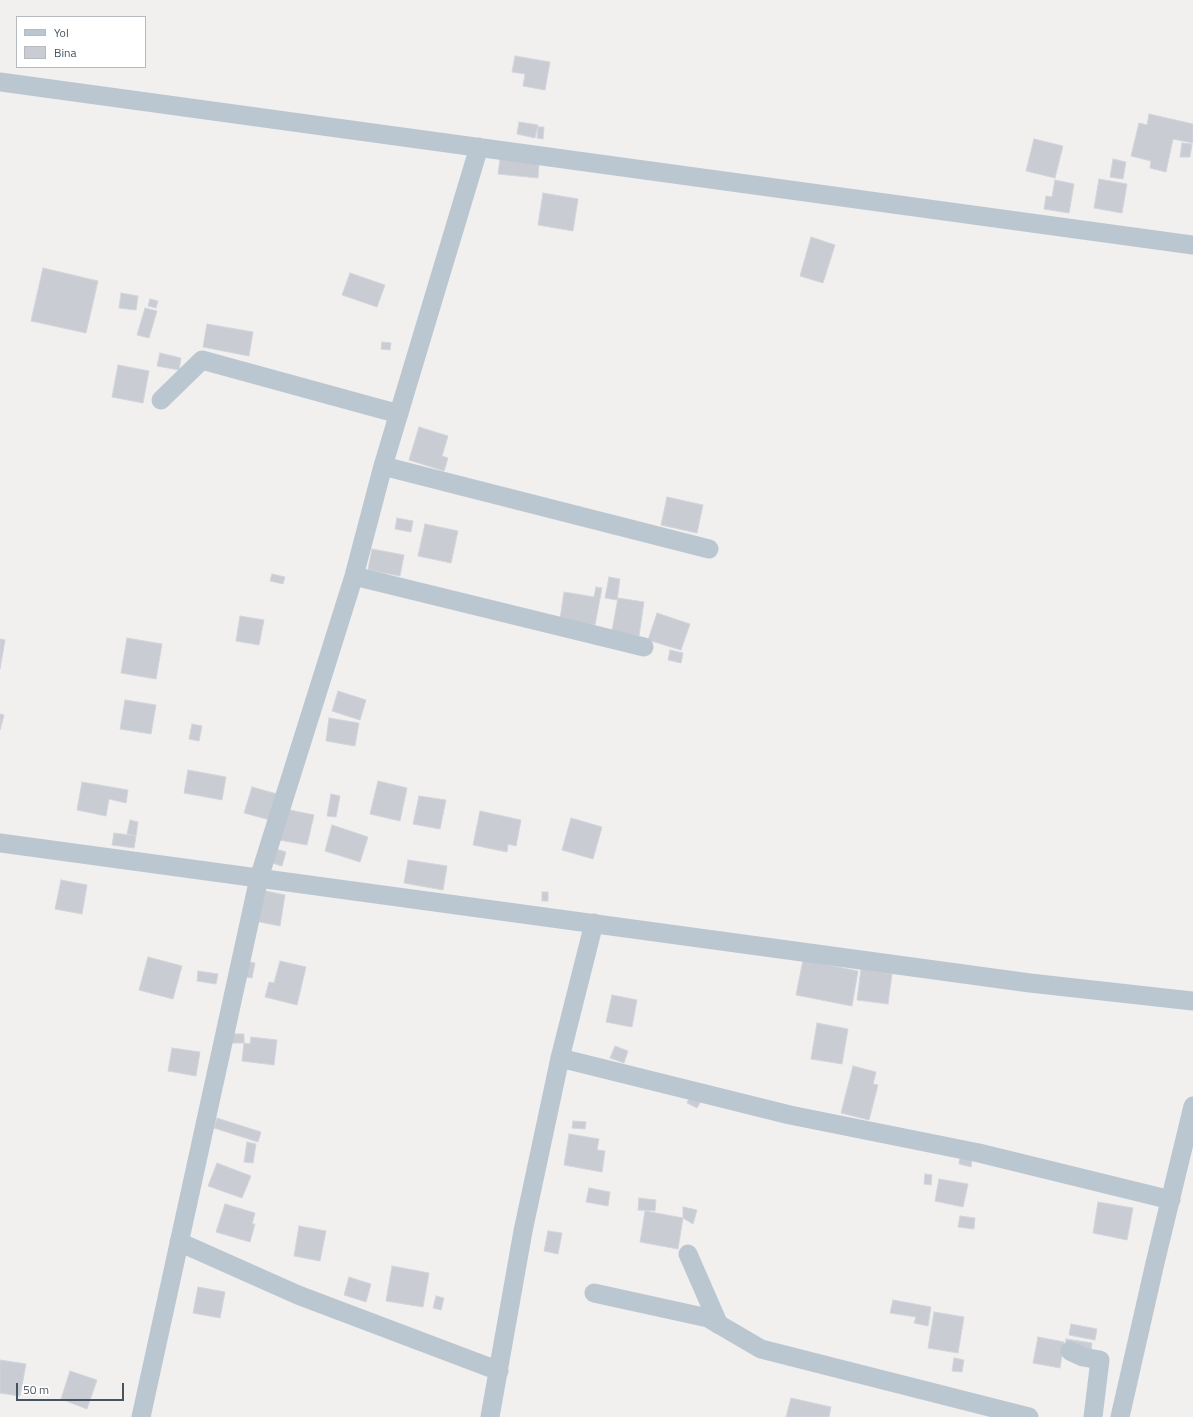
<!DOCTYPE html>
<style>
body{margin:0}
#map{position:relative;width:1193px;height:1417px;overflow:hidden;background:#f2efef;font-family:"Titillium Web",sans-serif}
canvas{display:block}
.legend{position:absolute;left:16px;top:16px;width:130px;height:52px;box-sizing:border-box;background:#fff;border:1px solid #b5bbbf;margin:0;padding:5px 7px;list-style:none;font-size:12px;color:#45545f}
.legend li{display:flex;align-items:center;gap:8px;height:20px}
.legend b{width:20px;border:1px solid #b5bbbf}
.scale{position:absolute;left:16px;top:1383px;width:108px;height:18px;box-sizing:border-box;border:2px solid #45545f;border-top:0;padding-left:5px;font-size:12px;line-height:14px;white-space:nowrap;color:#45545f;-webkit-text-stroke:3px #fff;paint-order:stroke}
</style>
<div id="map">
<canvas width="1193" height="1417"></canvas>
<ul class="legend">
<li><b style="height:5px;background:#bbc7d0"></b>Yol</li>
<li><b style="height:11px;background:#c9ccd2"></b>Bina</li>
</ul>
<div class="scale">50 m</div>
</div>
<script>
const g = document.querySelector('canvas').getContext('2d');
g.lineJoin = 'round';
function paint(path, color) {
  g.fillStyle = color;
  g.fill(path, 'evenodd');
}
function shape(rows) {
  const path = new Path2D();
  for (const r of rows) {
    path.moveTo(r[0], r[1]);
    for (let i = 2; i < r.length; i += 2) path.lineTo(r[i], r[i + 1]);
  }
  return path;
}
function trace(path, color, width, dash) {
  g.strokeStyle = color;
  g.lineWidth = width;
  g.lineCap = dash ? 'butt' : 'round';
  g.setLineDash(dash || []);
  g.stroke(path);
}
const building = shape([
 [515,56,550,62,545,90,523,86,525,74,512,72,515,56],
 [1149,114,1193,124,1193,143,1173,139,1166,172,1150,168,1151,161,1131,156,1139,123,1147,125,1149,114],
 [519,122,538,125,535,138,517,134,519,122],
 [538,127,544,127,543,139,537,138,538,127],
 [1034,139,1063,146,1055,178,1026,171,1034,139],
 [1182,143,1192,144,1190,157,1180,157,1182,143],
 [500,159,539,163,538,178,498,174,500,159],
 [1113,159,1126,162,1123,179,1110,177,1113,159],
 [1099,179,1127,184,1122,213,1094,208,1099,179],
 [1055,180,1074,184,1069,213,1044,209,1046,196,1052,197,1055,180],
 [543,193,578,199,573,231,538,225,543,193],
 [811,237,835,245,823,283,800,276,811,237],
 [43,268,98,281,86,333,31,321,43,268],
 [350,273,385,285,377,307,342,295,350,273],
 [121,293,138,296,136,310,119,308,121,293],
 [150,299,158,301,156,308,148,306,150,299],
 [145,308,157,311,149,338,137,335,145,308],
 [207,324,253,332,249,356,203,347,207,324],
 [382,342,391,343,390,350,381,349,382,342],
 [160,353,181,358,179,370,157,366,160,353],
 [118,365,149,371,143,403,112,397,118,365],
 [419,427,448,436,442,456,448,458,444,471,409,460,419,427],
 [667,497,703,505,697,533,661,525,667,497],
 [397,518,413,521,411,532,395,529,397,518],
 [425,524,458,531,451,563,418,556,425,524],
 [372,549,404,555,400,576,368,570,372,549],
 [272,574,285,577,283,584,270,581,272,574],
 [609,577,620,579,617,600,605,598,609,577],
 [596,587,602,588,595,625,560,619,564,592,594,597,596,587],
 [618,598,644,602,639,636,612,631,618,598],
 [657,613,690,624,681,650,648,640,657,613],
 [240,616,264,620,259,645,236,641,240,616],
 [127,638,162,644,156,679,121,673,127,638],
 [0,639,5,640,0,669,0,639],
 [670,650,683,653,681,663,668,660,670,650],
 [338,691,366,700,360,720,332,711,338,691],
 [125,700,156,705,151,734,120,729,125,700],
 [0,714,4,715,0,730,0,714],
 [329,718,359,723,355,746,326,741,329,718],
 [192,724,202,726,199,741,189,739,192,724],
 [188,770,226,777,222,800,184,793,188,770],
 [378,781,407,788,400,821,370,814,378,781],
 [82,782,128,790,126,803,109,799,106,816,77,810,82,782],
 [252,787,277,794,270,820,244,813,252,787],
 [331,794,340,796,336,817,327,816,331,794],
 [419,796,446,800,440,829,413,824,419,796],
 [285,809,314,815,307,845,279,840,285,809],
 [480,811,521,820,516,846,508,844,507,852,473,845,480,811],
 [571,818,602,827,593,859,562,850,571,818],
 [130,820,138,822,136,836,127,834,130,820],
 [332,825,368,837,360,862,325,851,332,825],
 [114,833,136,836,134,848,112,845,114,833],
 [276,849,286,852,282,866,272,863,276,849],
 [408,860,447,866,443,890,404,883,408,860],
 [61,880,87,885,82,914,55,909,61,880],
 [261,890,285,895,280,926,255,921,261,890],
 [542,892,548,892,548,901,542,901,542,892],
 [148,957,182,966,173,999,139,990,148,957],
 [803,960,858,971,852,1006,796,995,803,960],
 [243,961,255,963,252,978,240,976,243,961],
 [280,961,306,967,297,1005,265,997,269,982,274,983,280,961],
 [861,969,892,974,888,1004,857,1000,861,969],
 [198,971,218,974,216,984,197,981,198,971],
 [612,995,637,1000,632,1027,606,1022,612,995],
 [817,1023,848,1029,842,1064,811,1059,817,1023],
 [234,1034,244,1034,244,1043,231,1043,234,1034],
 [251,1037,277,1040,274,1065,242,1061,244,1043,250,1044,251,1037],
 [615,1046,628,1051,624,1063,610,1058,615,1046],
 [172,1048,200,1052,196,1076,168,1071,172,1048],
 [853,1066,876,1072,873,1084,878,1085,869,1120,841,1113,853,1066],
 [691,1094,702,1099,697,1108,687,1103,691,1094],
 [217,1118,261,1132,258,1142,214,1128,217,1118],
 [573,1121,586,1122,585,1129,572,1128,573,1121],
 [569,1134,599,1139,597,1150,605,1151,602,1172,564,1165,569,1134],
 [247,1142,256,1144,253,1163,244,1162,247,1142],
 [960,1157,972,1160,971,1167,959,1164,960,1157],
 [217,1163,251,1176,242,1198,208,1186,217,1163],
 [925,1174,932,1175,931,1185,924,1184,925,1174],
 [939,1179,968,1184,963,1207,935,1201,939,1179],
 [589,1188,610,1192,608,1206,586,1202,589,1188],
 [639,1198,656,1200,655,1211,638,1210,639,1198],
 [1098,1202,1133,1208,1127,1240,1093,1233,1098,1202],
 [225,1204,255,1213,252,1224,255,1224,250,1242,216,1232,225,1204],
 [683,1207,697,1210,693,1224,683,1218,683,1207],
 [645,1211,683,1218,678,1249,640,1242,645,1211],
 [960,1216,975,1218,974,1229,958,1227,960,1216],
 [299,1226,326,1231,320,1261,294,1256,299,1226],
 [548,1231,562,1233,558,1254,544,1251,548,1231],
 [392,1266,429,1273,423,1307,386,1301,392,1266],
 [349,1277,371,1284,366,1302,344,1295,349,1277],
 [198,1287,225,1292,220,1318,193,1313,198,1287],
 [436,1296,444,1298,441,1310,433,1308,436,1296],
 [893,1300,931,1307,928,1326,914,1323,916,1317,890,1313,893,1300],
 [934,1312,964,1317,958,1353,928,1348,934,1312],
 [1071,1324,1097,1329,1095,1340,1069,1335,1071,1324],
 [1038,1337,1064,1342,1060,1368,1033,1363,1038,1337],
 [1066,1339,1092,1343,1091,1352,1065,1349,1066,1339],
 [954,1358,964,1360,962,1372,952,1371,954,1358],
 [0,1360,26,1364,20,1396,0,1393,0,1360],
 [70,1371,97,1380,87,1409,61,1399,70,1371],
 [791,1398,831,1407,829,1417,786,1417,791,1398]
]);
paint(building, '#c9ccd2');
trace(building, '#d2d5dc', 1);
trace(shape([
 [0,82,1193,245],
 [161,400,202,360,399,414],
 [383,466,709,549],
 [354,576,644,647],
 [0,843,1030,983,1193,1001],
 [560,1058,790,1115,979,1153,1171,1200],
 [179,1242,298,1295,499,1371],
 [688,1254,719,1325],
 [594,1293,708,1318,761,1349,1029,1417],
 [1070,1351,1083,1357,1100,1360,1093,1417],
 [141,1417,259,878,354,576,383,466,479,147],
 [490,1417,523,1231,560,1058,594,923],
 [1120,1417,1155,1263,1193,1106]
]), '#bbc7d0', 19);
</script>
